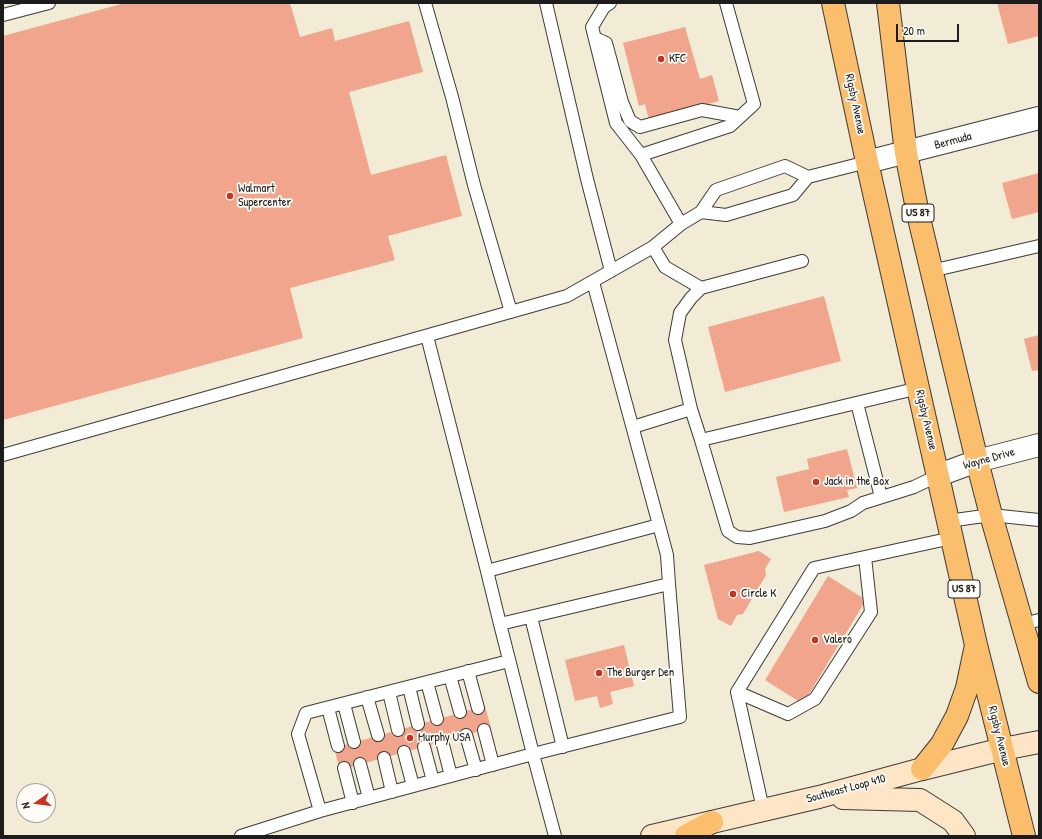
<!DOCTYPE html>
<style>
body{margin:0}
#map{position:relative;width:1042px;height:839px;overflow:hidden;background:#f2ebd5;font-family:"Patrick Hand",sans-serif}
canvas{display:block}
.frame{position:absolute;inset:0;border:4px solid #1c1c1c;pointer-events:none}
.north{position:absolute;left:16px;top:783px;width:40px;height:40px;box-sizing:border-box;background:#fdfcf7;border:1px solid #a3a29f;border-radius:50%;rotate:256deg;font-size:11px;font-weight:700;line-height:16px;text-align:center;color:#1c1c1c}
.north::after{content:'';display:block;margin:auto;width:14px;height:18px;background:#c8321e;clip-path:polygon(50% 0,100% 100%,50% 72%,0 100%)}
.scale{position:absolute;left:896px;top:24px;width:63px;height:18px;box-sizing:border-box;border:2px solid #1c1c1c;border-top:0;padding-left:5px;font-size:12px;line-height:14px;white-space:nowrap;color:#1c1c1c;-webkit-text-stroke:3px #fdfcf7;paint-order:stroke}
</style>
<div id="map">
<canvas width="1042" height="839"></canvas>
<div class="frame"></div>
<div class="north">N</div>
<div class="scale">20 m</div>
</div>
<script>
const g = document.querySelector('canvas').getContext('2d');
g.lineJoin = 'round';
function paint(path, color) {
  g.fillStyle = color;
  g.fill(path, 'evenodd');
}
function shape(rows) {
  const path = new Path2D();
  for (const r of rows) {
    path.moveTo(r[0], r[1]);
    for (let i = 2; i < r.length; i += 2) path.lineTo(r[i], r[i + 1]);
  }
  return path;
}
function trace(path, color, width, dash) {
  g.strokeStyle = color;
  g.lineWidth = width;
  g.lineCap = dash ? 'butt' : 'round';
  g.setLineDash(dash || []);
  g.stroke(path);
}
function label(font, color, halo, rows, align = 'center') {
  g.font = font + ' "Patrick Hand",sans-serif';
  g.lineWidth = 3.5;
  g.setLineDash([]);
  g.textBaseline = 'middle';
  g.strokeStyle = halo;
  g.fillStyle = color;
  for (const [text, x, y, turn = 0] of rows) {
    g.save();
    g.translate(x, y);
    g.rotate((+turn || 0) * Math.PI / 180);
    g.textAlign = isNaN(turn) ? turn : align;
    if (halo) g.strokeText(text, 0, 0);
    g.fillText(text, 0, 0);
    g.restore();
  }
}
paint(shape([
 [125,3,290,3,300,37,332,28,335,41,409,21,423,72,349,92,371,175,446,155,462,216,388,236,395,260,290,288,303,338,3,420,3,36],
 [997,3,1037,3,1039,9,1039,36,1008,44],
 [685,27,700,79,712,75,719,101,649,120,645,104,639,106,623,43],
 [1039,173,1039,212,1012,219,1002,183],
 [824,296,841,361,725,392,708,327],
 [1039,335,1039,370,1032,371,1024,339],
 [847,449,857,488,847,490,849,497,784,512,776,477,809,469,807,459],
 [759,551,771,559,765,569,766,575,743,614,737,615,731,626,718,619,704,565],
 [828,576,866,600,803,704,765,680],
 [624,645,634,686,610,692,613,704,600,708,597,696,575,701,565,660],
 [485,706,491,728,340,770,334,748]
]), '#f1a58c');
const service = shape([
 [425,3,452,97,474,185,511,312],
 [546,3,587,179,611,271],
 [610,3,604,7,592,27,616,123,641,155,681,224],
 [3,15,49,3],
 [595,38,606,43,622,102,630,121,640,127,702,110,740,117],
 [641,155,730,126,754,104,726,3],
 [701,212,726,215,793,195,808,177,867,162],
 [653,247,665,267,701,288],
 [931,271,1039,246],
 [593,282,659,525],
 [427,336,487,571],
 [857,403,881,497],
 [691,409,675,340,680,313,691,298,701,288,802,261],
 [633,427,691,409,701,440,919,388],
 [701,440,728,531,737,537,750,538,825,521,851,511,863,503,914,487,939,475],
 [3,455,567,296,653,247,681,224,701,212,716,190,785,166,808,177],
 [948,521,991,515,1039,520],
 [669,584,680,717,533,754,500,624,669,584],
 [531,617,563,747],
 [500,624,487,571,659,525,667,555,669,584],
 [1023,624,1039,620],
 [468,671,478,708],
 [450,676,460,712],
 [427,682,437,719],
 [409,687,418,724],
 [389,692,398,730],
 [737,692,788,714,815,699,871,612,865,557],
 [367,697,378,735],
 [344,704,354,742],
 [328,708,338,746],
 [484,730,493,765],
 [466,735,476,770],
 [442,741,451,776],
 [424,747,433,781],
 [404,752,413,786],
 [384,758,392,792],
 [360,764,369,798],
 [344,768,353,803],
 [763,809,737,692,814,568,952,538],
 [320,811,298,734,306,713,509,661],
 [241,836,320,811,533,754,555,836]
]);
const minor = shape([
 [867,162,1039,118],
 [939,475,977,461,1039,445]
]);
const secondary = shape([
 [843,798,920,800,953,821,964,836],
 [652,836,819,797,922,769,1003,749,1039,742]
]);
const trunk = shape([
 [833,3,867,162,976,645,1024,836],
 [888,3,906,153,918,214,977,461,991,515,1039,682],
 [922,769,942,744,957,716,967,688,975,650]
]);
const motorway = shape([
 [686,836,712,822]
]);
trace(service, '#3c3b38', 14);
trace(minor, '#3c3b38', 24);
trace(secondary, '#3c3b38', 24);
trace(trunk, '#3c3b38', 24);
trace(motorway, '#3c3b38', 24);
trace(service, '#fff', 12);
trace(minor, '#fff', 22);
trace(secondary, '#fde5c5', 22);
trace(trunk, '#fabe6d', 22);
trace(motorway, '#fabe6d', 22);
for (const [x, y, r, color] of [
 [661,59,4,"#c8321e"],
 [230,196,4,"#c8321e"],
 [816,482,4,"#c8321e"],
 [733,594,4,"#c8321e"],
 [815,640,4,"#c8321e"],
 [599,673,4,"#c8321e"],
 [410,738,4,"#c8321e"]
]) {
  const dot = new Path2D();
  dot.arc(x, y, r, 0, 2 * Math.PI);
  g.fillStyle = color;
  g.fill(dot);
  trace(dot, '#fdfcf7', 1.5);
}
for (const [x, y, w] of [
 [918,213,32],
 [964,589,32]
]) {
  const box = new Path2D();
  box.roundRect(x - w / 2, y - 9, w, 18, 3);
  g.fillStyle = '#fdfcf7';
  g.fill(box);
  trace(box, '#1c1c1c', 1);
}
label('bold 11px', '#1c1c1c', null, [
 ["US 87",918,213],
 ["US 87",964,589]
]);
label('12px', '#1c1c1c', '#fdfcf7', [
 ["KFC",669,59],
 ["Walmart",238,189],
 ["Supercenter",238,203],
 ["Jack in the Box",824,482],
 ["Circle K",741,594],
 ["Valero",823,640],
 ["The Burger Den",607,673],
 ["Murphy USA",418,738]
], 'left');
label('12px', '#1c1c1c', '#fdfcf7', [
 ["Rigsby Avenue",855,104,78],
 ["Bermuda",953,141,-15],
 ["Rigsby Avenue",926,420,77],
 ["Wayne Drive",989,459,-16],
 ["Rigsby Avenue",999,736,76],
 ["Southeast Loop 410",846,789,-15]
]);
</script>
